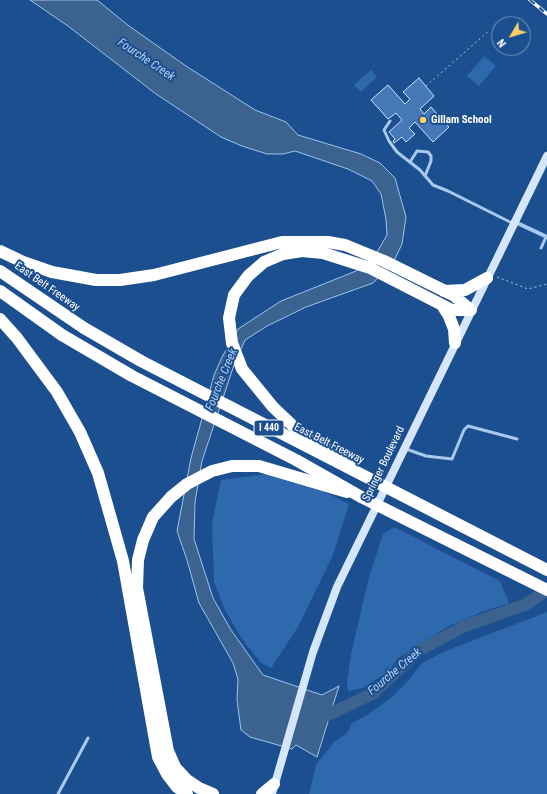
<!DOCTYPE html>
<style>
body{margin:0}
#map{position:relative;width:547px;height:794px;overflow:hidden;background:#1b4f8f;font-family:"Roboto Condensed",sans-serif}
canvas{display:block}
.north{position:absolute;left:491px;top:16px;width:40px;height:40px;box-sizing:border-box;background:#1b4f8f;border:1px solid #7695bc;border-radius:50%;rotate:232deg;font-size:11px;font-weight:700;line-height:16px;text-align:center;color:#fff}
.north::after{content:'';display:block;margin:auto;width:14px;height:18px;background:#ffd166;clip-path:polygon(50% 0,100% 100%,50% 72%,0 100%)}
</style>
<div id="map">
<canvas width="547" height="794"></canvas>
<div class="north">N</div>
</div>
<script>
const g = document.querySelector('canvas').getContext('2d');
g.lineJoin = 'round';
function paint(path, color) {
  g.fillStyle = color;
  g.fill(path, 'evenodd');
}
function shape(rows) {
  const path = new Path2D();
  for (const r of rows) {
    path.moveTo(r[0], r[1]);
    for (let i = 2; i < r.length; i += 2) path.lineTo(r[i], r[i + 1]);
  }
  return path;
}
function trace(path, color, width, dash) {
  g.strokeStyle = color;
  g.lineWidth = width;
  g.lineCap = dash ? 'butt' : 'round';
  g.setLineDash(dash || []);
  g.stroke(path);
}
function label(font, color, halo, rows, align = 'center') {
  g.font = font + ' "Roboto Condensed",sans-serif';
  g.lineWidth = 4;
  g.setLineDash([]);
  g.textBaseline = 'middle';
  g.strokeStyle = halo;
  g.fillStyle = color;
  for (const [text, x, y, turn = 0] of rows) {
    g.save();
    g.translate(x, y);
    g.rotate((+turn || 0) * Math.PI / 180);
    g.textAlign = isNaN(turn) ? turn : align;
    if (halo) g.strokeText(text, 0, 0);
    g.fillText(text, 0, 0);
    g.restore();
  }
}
paint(shape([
 [484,56,496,66,479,86,467,76],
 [371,70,377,77,361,92,354,85],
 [273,473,313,486,349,504,333,555,298,627,271,668,260,662,242,639,225,610,214,582,212,524,221,480],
 [394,527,500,581,509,603,482,612,449,626,398,658,389,671,363,688,348,691,347,683,351,654,369,577,383,534],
 [547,612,547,794,309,794,316,765,333,743,347,733,352,723,367,715,391,698,407,682,421,664,443,652]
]), '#2e69ad');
const water = shape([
 [30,0,97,0,129,26,186,66,255,110,286,122,298,135,361,154,380,163,395,178,406,217,402,244,394,261,373,283,306,307,267,326,245,340,233,368,202,461,195,502,194,539,213,598,231,630,263,675,322,695,339,686,317,757,296,745,292,749,250,737,241,730,237,700,238,679,233,663,199,603,187,560,177,531,191,458,214,375,222,357,238,329,281,301,356,271,376,254,387,235,386,219,381,194,372,181,348,169,295,151,283,154,267,154,242,146,221,137,156,94,68,26,30,0]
]);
paint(water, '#3c6290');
trace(water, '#9cc4f0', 1);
trace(shape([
 [316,718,319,719,374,693,418,651,465,626,527,604,547,590]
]), '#3c6290', 12);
const building = shape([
 [419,78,434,96,420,109,424,114,431,107,449,127,433,142,415,122,409,128,415,134,406,142,402,137,394,143,393,141,395,139,389,132,402,120,396,113,388,119,371,100,388,85,405,104,410,99,403,92,419,78]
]);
paint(building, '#4478b7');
trace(building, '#cfe3fa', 1);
trace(shape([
 [426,86,490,30],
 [497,277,528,289,547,284]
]), '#a9c9ee', 1, [2, 3]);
trace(shape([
 [390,121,384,130,389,141,397,152,420,170,433,185,448,191,514,224],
 [410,162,417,151,428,152,431,156,431,161,425,176],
 [541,248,546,237],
 [406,449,426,456,452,459,464,430,468,426,517,439],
 [58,794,88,738]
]), '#a9c9ee', 3);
trace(shape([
 [515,222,547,237]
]), '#a9c9ee', 4);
trace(shape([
 [272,794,313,652,337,587,547,156]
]), '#d6e6fa', 8);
trace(shape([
 [0,251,23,262,52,272,96,280,120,280,154,275,282,242,328,242,345,245,384,261,453,295,471,310],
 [444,291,465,290,487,278],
 [442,305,449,316,454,329,455,343],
 [0,319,17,338,57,392,80,432,98,473,123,561,158,757,167,774,177,787,187,794],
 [350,465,293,426,273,407,242,369,232,343,229,318,234,295,248,276,264,262,283,254,302,251,323,253,370,268,452,310,471,310],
 [213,794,199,788,187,780,175,767,168,751,137,588,138,560,143,540,153,517,171,497,187,484,212,471,232,466,259,466,347,492],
 [262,794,274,784]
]), '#fff', 12);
const rail = shape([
 [530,0,547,14]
]);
trace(rail, '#fff', 3.5);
trace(rail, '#1b4f8f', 2, [6]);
trace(shape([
 [0,271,84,328,141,361,547,570],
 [0,291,62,335,132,376,296,460,363,498,547,590]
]), '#fff', 12);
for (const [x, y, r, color] of [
 [423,120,4,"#ffd166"]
]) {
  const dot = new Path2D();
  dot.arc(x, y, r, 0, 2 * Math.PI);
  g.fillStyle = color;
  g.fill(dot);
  trace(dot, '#1b4f8f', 1.5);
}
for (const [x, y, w] of [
 [269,428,30]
]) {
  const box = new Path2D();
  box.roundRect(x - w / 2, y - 8, w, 16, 3);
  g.fillStyle = '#1b4f8f';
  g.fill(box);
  trace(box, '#fff', 1);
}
label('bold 10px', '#fff', null, [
 ["I 440",269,428]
]);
label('bold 11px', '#fff', '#1b4f8f', [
 ["Gillam School",431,120]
], 'left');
label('11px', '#fff', '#1b4f8f', [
 ["East Belt Freeway",47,287,35],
 ["East Belt Freeway",329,444,27],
 ["Springer Boulevard",384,464,-64]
]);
label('italic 12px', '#b5d3f5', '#1b4f8f', [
 ["Fourche Creek",146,60,34],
 ["Fourche Creek",222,380,-68],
 ["Fourche Creek",395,672,-40]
]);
</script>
